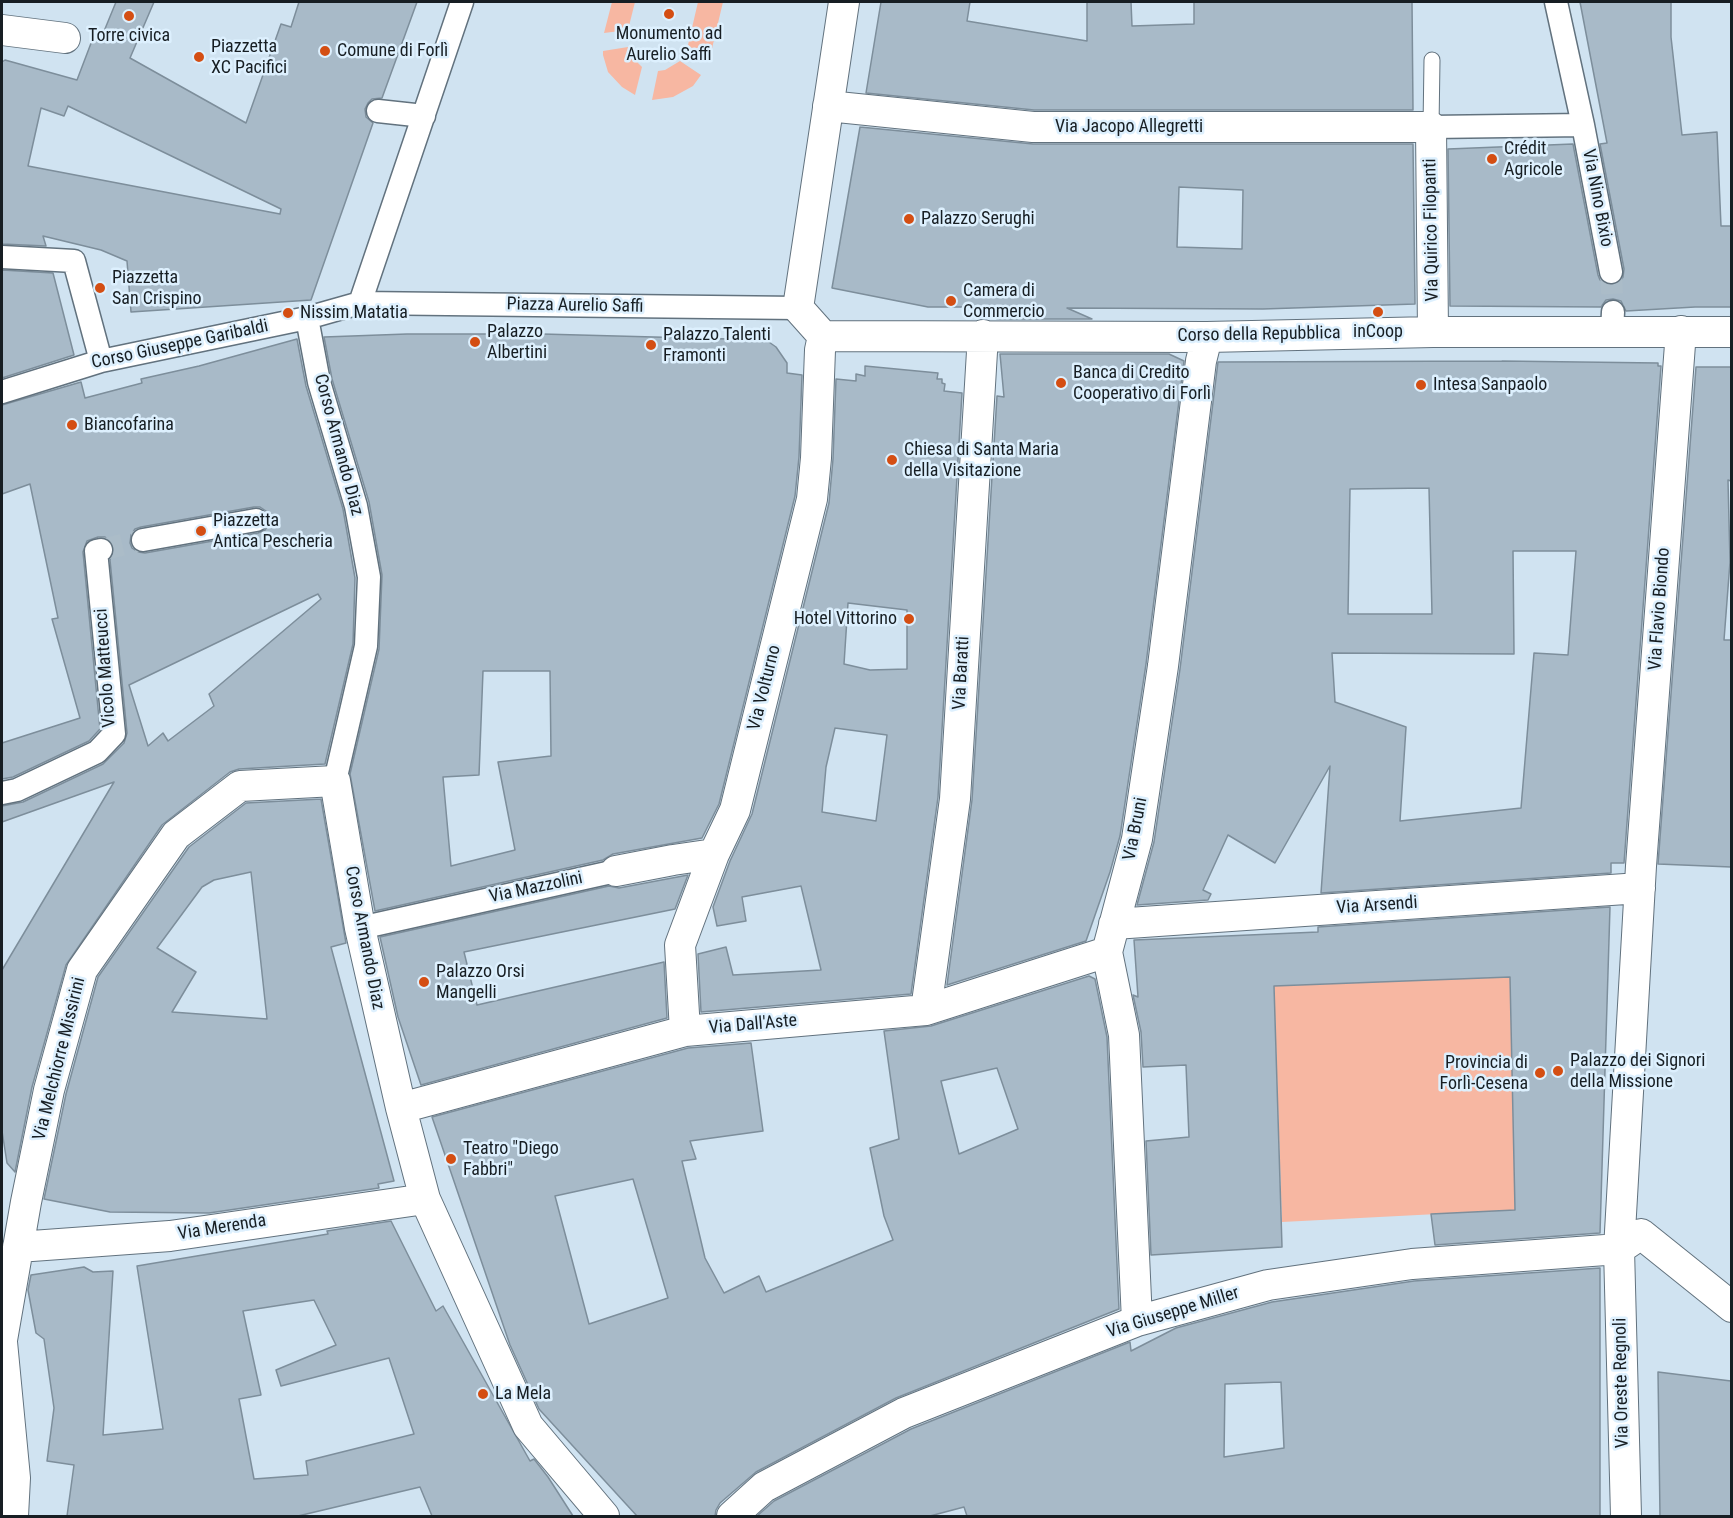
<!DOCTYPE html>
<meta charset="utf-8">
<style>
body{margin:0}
#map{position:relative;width:1733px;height:1518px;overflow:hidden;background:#d0e3f1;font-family:"Roboto Condensed",sans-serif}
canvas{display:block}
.frame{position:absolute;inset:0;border:3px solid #171e23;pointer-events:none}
</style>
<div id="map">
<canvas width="1733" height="1518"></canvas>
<div class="frame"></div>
</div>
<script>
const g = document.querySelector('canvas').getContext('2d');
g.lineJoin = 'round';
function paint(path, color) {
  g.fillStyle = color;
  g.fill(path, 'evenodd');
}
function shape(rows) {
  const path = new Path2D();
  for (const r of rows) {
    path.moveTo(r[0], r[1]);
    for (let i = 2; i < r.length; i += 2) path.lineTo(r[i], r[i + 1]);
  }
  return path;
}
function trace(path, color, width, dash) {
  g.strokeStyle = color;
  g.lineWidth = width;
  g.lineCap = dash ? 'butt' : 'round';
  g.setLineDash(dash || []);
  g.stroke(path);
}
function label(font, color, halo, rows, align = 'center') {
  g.font = font + ' "Roboto Condensed",sans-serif';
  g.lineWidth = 5;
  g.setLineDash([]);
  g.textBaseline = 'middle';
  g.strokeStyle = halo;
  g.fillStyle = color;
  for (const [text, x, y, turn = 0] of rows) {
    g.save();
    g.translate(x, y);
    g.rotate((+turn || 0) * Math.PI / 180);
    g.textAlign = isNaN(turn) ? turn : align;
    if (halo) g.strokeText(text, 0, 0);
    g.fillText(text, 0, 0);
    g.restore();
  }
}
paint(shape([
 [612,2,635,2,628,30,604,33],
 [698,2,723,2,709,61,688,45],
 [628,47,634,59,642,67,635,95,622,87,608,72,603,55,603,51],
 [680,61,701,75,693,86,673,97,652,100,658,71,665,70],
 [1510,977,1515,1210,1282,1222,1274,986]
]), '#f7b7a2');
const building = shape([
 [116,2,154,2,130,58,246,123,281,24,291,27,299,2,417,2,382,98,372,99,368,103,365,109,366,117,373,123,311,300,131,312,127,261,101,250,43,236,46,246,2,244,2,62,5,60,77,80,93,38,100,41,116,2],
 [68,106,281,209,280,214,28,166,41,108,64,116,68,106],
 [881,2,970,2,967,21,1087,41,1087,2,1131,2,1132,26,1194,24,1194,2,1412,2,1413,110,1034,110,866,93,881,2],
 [1580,2,1671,2,1671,37,1682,135,1717,132,1721,226,1731,226,1731,307,1695,307,1626,311,1621,301,1613,299,1606,300,1601,307,1450,306,1448,149,1573,144,1598,275,1600,280,1606,284,1613,285,1619,283,1623,277,1624,269,1600,144,1607,143,1580,2],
 [860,127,1033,144,1413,144,1415,304,1263,309,1067,308,1092,319,997,319,996,307,928,307,832,288,860,127],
 [1179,187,1243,190,1242,249,1177,247,1179,187],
 [2,270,53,273,74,355,2,378,2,270],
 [407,334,542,334,766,340,776,347,787,363,787,373,802,375,799,457,795,496,719,804,702,838,613,854,603,860,375,911,350,774,379,649,382,575,369,502,332,379,324,337,407,334],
 [483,671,550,671,551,756,498,762,515,850,451,866,443,777,479,775,483,671],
 [297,339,306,386,343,509,355,578,353,644,325,764,239,769,230,772,162,825,66,965,32,1087,15,1172,7,1163,2,1131,2,970,114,782,2,822,2,806,23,802,103,764,124,743,127,733,110,560,114,548,111,541,105,537,98,537,87,541,83,552,100,729,89,741,13,777,2,779,2,743,80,718,52,619,58,618,30,484,2,494,2,405,81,382,85,398,142,383,141,379,199,366,297,339],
 [254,507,260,507,266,511,269,518,268,525,265,530,258,533,145,553,138,552,132,548,130,543,131,535,135,529,141,527,254,507],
 [318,594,321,599,209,694,214,706,168,741,163,733,148,746,129,685,318,594],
 [1000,354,1169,354,1184,361,1146,664,1120,836,1110,872,1086,941,947,985,972,800,997,396,1004,397,1000,354],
 [1502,361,1658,363,1658,366,1661,366,1624,863,1611,863,1611,873,1321,893,1330,766,1275,863,1228,835,1203,890,1211,894,1208,900,1137,905,1154,842,1180,669,1218,362,1502,361],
 [1429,488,1432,614,1348,614,1350,489,1429,488],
 [1513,551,1576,551,1568,655,1534,653,1521,808,1400,821,1406,727,1335,702,1332,653,1514,654,1513,551],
 [865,366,938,373,937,379,942,379,942,383,945,384,944,391,962,393,938,797,911,994,701,1012,698,954,726,947,733,975,821,970,801,886,742,897,746,921,717,926,713,907,730,861,752,814,829,503,833,459,836,379,856,381,856,374,865,376,865,366],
 [848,603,907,610,907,669,870,670,844,664,848,603],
 [835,728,887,735,876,821,822,812,826,767,835,728],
 [1696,367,1731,367,1731,481,1728,480,1730,562,1724,640,1731,640,1731,867,1658,864,1696,367],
 [321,799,346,943,331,947,394,1181,378,1184,379,1188,209,1213,110,1212,44,1199,66,1094,98,977,189,847,246,803,321,799],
 [251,872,267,1019,172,1012,196,972,157,948,202,887,214,880,251,872],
 [688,875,675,909,464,952,477,1005,664,962,667,1018,421,1085,398,1017,380,937,609,886,619,888,688,875],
 [1610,907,1600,1233,1435,1245,1431,1214,1515,1210,1510,977,1274,986,1282,1247,1151,1255,1146,1141,1189,1137,1186,1065,1143,1067,1141,1032,1133,995,1138,997,1134,940,1318,932,1318,927,1610,907],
 [1089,976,1095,979,1107,1037,1119,1309,896,1398,756,1472,720,1503,716,1510,715,1516,637,1516,539,1409,510,1345,432,1117,688,1048,751,1043,763,1131,690,1141,696,1159,682,1161,705,1258,724,1293,759,1276,766,1292,893,1240,884,1216,870,1148,899,1139,884,1031,931,1026,1089,976],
 [997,1068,1018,1129,959,1154,941,1081,997,1068],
 [633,1179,668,1298,589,1324,555,1196,633,1179],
 [391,1221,436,1311,443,1306,530,1461,534,1459,548,1477,573,1516,432,1516,420,1487,298,1516,67,1516,74,1465,47,1461,54,1408,44,1339,36,1333,28,1290,31,1275,84,1267,93,1272,113,1271,103,1435,163,1429,137,1266,328,1234,327,1231,391,1221],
 [314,1300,336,1345,276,1370,281,1386,389,1358,414,1434,306,1461,308,1475,254,1479,239,1399,261,1395,243,1311,314,1300],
 [1600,1268,1600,1516,967,1516,964,1507,930,1516,757,1516,774,1501,911,1429,1130,1342,1131,1351,1176,1328,1272,1302,1414,1281,1600,1268],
 [1281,1382,1284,1448,1224,1457,1225,1384,1281,1382],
 [1658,1372,1731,1381,1731,1516,1660,1516,1658,1372]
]);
paint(building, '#a8bac8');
trace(building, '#7d8e9b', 1.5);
trace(shape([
 [1611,272,1613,312],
 [101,550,143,540]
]), '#abbcc8', 22, [22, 11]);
const service = shape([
 [1431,127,1432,60]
]);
const pedestrian = shape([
 [378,111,424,116],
 [1583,125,1611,272],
 [1431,127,1583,125,1556,2],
 [2,257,74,261,101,361],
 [360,303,462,2],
 [307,318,319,382,356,506,369,577,366,646,335,781],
 [1612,331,1613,312],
 [2,392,101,361,307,318,360,303,798,308],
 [143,540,256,520],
 [2,793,17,790,97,752,114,734,96,551,101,550],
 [360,928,616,871]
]);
const minor = shape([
 [844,2,798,308,823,336,1207,337,1433,332,1732,332],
 [2,30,65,38],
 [828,106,1033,127,1431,127,1433,332],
 [616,871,673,860,714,854],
 [1114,924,1640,888],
 [926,1010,955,799,983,335],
 [685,1031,680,945,714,854,735,810,812,499,816,458,820,350,823,336],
 [401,1108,685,1031,926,1010,1107,952],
 [18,1247,170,1236,425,1199],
 [1137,1321,1124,1035,1107,952,1137,839,1163,666,1201,361,1207,337],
 [2,1340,26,1202,49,1090,82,970,176,835,240,786,335,781,360,928,401,1108,425,1199,528,1426,604,1516],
 [2,1342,15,1478,13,1516],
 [732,1516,764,1487,904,1413,1137,1321,1268,1285,1412,1264,1619,1249,1641,1234,1732,1307],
 [1626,1516,1619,1249,1641,866,1681,331]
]);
trace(service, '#62727e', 17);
trace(pedestrian, '#62727e', 25);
trace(minor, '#62727e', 32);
trace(service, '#fff', 15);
trace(pedestrian, '#fff', 22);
trace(minor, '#fff', 30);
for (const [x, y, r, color] of [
 [669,14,6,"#d44e13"],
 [129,16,6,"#d44e13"],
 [325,51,6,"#d44e13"],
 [199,57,6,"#d44e13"],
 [1492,159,6,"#d44e13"],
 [909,219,6,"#d44e13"],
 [100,288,6,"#d44e13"],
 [951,301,6,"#d44e13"],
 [1378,312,6,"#d44e13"],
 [288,313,6,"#d44e13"],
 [475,342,6,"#d44e13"],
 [651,345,6,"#d44e13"],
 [1061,383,6,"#d44e13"],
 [1421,385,6,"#d44e13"],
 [72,425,6,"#d44e13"],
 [892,460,6,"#d44e13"],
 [201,531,6,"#d44e13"],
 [909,619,6,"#d44e13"],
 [424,982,6,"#d44e13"],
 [1558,1071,6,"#d44e13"],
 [1540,1073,6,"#d44e13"],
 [451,1159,6,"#d44e13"],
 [483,1394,6,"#d44e13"]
]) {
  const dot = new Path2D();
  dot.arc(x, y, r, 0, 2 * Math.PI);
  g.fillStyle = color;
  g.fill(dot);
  trace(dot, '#ddf0fe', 2);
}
label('18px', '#171e23', '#ddf0fe', [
 ["Monumento ad",669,34,"center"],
 ["Aurelio Saffi",669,55,"center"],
 ["Torre civica",129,36,"center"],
 ["Piazzetta",211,47],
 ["XC Pacifici",211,68],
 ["Comune di Forlì",337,51],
 ["Crédit",1504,149],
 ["Agricole",1504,170],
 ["Palazzo Serughi",921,219],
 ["Piazzetta",112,278],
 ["San Crispino",112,299],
 ["Camera di",963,291],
 ["Commercio",963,312],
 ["Nissim Matatia",300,313],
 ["Palazzo",487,332],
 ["Albertini",487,353],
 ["inCoop",1378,332,"center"],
 ["Palazzo Talenti",663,335],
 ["Framonti",663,356],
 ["Banca di Credito",1073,373],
 ["Cooperativo di Forlì",1073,394],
 ["Intesa Sanpaolo",1433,385],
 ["Biancofarina",84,425],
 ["Chiesa di Santa Maria",904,450],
 ["della Visitazione",904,471],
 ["Piazzetta",213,521],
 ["Antica Pescheria",213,542],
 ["Hotel Vittorino",897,619,"right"],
 ["Palazzo Orsi",436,972],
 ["Mangelli",436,993],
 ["Palazzo dei Signori",1570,1061],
 ["della Missione",1570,1082],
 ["Provincia di",1528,1063,"right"],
 ["Forlì-Cesena",1528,1084,"right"],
 ["Teatro \"Diego",463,1149],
 ["Fabbri\"",463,1170],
 ["La Mela",495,1394]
], 'left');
label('18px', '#171e23', '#ddf0fe', [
 ["Via Jacopo Allegretti",1129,127],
 ["Via Nino Bixio",1597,198,79],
 ["Via Quirico Filopanti",1432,230,-91],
 ["Piazza Aurelio Saffi",575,306,1],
 ["Corso della Repubblica",1259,335,-1],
 ["Corso Giuseppe Garibaldi",180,345,-12],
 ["Corso Armando Diaz",338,445,75],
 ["Via Flavio Biondo",1660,609,-86],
 ["Vicolo Matteucci",106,668,-94],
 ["Via Baratti",962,673,-87],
 ["Via Volturno",765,688,-76],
 ["Via Bruni",1136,829,-79],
 ["Via Mazzolini",536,888,-12],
 ["Via Arsendi",1377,906,-4],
 ["Corso Armando Diaz",364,938,79],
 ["Via Dall'Aste",753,1025,-5],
 ["Via Melchiorre Missirini",60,1059,-76],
 ["Via Merenda",222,1228,-9],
 ["Via Giuseppe Miller",1173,1313,-17],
 ["Via Oreste Regnoli",1622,1383,-91]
]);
</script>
